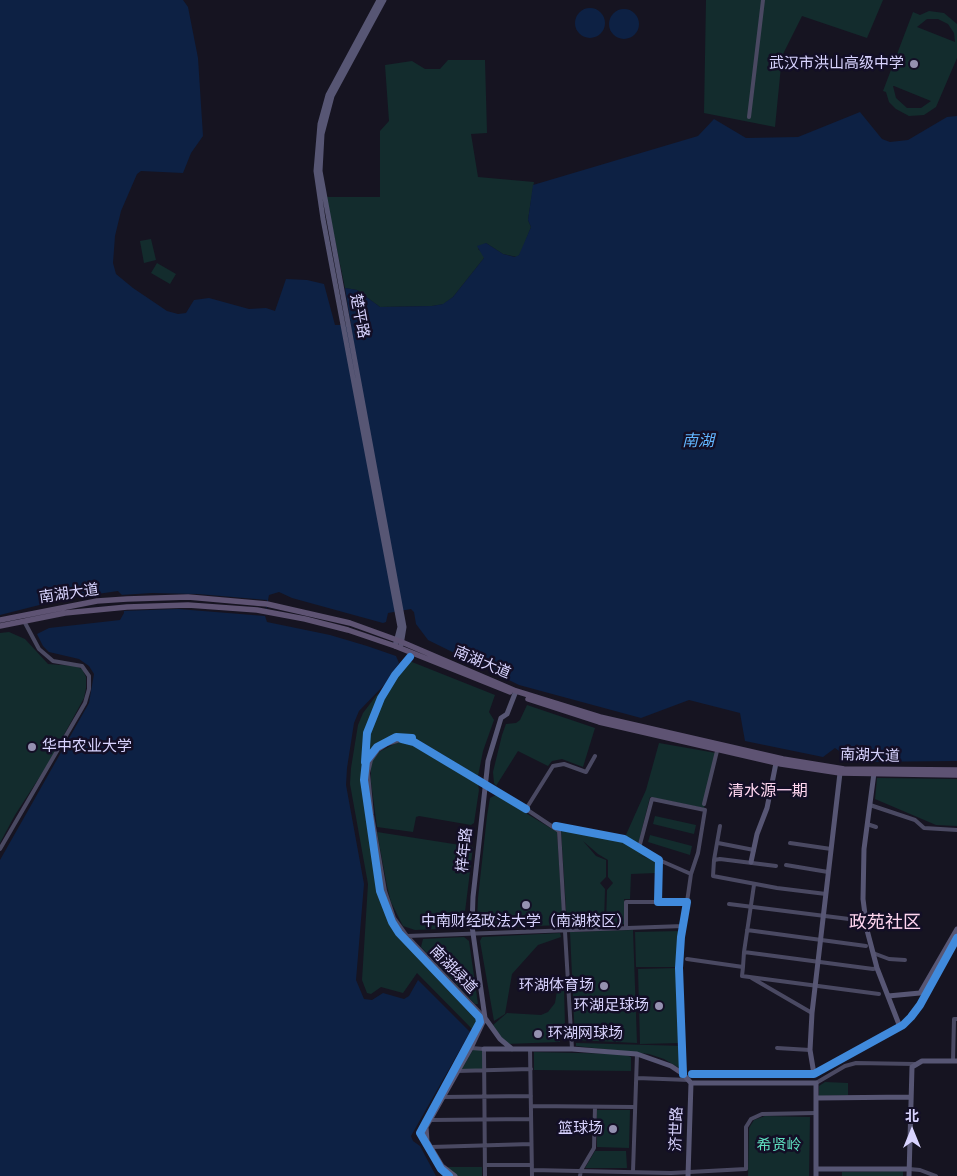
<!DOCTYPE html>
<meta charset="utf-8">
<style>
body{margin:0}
#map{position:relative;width:957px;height:1176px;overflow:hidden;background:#161421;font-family:"Space Grotesk","Noto Sans SC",sans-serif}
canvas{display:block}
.north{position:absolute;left:887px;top:1106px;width:50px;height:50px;-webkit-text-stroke:4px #130f26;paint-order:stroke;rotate:0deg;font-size:14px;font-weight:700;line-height:20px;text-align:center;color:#d9d4ff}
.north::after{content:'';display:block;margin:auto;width:18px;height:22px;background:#d9d4ff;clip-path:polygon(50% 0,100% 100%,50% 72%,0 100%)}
</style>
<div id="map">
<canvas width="957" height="1176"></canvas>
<div class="north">北</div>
</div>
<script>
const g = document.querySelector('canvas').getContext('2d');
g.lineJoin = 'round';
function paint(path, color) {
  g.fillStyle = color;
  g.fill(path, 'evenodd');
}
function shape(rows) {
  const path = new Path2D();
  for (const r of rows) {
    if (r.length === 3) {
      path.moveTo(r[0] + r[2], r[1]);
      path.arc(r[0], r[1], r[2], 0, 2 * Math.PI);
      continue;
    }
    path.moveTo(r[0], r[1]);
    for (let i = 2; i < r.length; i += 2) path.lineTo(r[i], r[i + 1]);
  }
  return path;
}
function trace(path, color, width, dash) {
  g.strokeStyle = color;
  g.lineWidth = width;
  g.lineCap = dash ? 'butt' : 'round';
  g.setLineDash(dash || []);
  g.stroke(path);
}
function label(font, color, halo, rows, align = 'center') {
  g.font = font + ' "Space Grotesk","Noto Sans SC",sans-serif';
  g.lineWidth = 5;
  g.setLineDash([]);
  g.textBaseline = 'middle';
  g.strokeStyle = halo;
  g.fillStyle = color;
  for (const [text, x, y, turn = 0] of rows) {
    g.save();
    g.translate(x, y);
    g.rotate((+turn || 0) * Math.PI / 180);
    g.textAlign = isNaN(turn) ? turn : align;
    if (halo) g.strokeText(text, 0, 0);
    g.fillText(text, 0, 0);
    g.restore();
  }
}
paint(shape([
 [706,0,883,0,867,38,802,16,782,56,775,127,704,113],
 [929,11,944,13,957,24,957,58,936,107,924,115,909,116,896,109,889,102,886,92,883,91,913,12,920,15],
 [927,19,938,19,948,24,954,33,955,42,917,27],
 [893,86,894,86,931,101,921,108,907,108,896,98],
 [448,60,485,60,487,133,471,134,478,177,534,182,528,220,531,227,521,253,517,257,503,254,486,243,478,249,484,254,484,258,453,297,444,304,432,306,380,307,357,290,345,288,326,197,380,197,380,131,389,121,385,65,412,61,425,69,440,69],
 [151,239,156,260,144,263,140,241],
 [157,263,176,274,170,284,151,273],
 [9,632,25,639,48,664,75,666,82,669,86,677,86,688,84,698,48,764,15,815,0,843,0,633],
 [407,660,495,695,489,712,494,720,483,751,478,776,412,736,395,736,378,745,369,754,364,767,364,787,368,827,379,890,386,911,397,933,478,1019,479,1023,474,1031,417,973,403,993,381,987,371,994,367,993,362,980,368,884,350,784,351,768,358,725,363,713,376,696,388,685],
 [527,705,595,728,583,767,562,759,552,761,548,766,518,751,496,786,494,783,493,772,502,735,506,724,516,723,520,720],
 [400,741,412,743,478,784,479,790,474,823,471,825,419,816,416,817,413,832,377,827,371,782,371,763,379,752],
 [659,743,716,753,704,808,650,797,638,845,625,837,646,790],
 [877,778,957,779,957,826,936,825,875,799],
 [496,795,557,832,563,925,481,928,479,926,477,921,478,898,487,816,490,798],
 [655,816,696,825,694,834,653,824],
 [561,830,624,840,657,860,638,855,657,861,656,873,631,874,630,899,624,899,624,924,606,924,607,890,613,883,608,877,608,860,598,854,583,841,596,856,606,860,606,877,600,883,605,889,604,924,567,925],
 [377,832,473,847,463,928,415,930,403,926,391,902,387,886],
 [650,835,692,846,690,855,648,842],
 [633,930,637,1043,575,1040,570,932],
 [680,931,677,967,636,967,635,932],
 [560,933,561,937,538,945,512,974,505,1014,494,1021,480,941,482,937],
 [464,937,469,941,478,1004,475,1004,421,947,423,939],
 [678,968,680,1043,640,1044,638,969],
 [560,988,564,988,565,1026,559,1026,560,1042,506,1044,493,1025,507,1013,541,1015,548,1012,555,1003,557,991],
 [576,1043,685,1046,686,1072,664,1059,649,1054,576,1046],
 [473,1050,483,1050,483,1070,461,1070],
 [534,1052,624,1054,631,1057,631,1071,534,1070],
 [825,1082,848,1083,848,1095,819,1096,819,1086],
 [597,1110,630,1110,629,1148,597,1147],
 [765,1116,810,1117,809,1176,748,1176,749,1128,754,1120],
 [595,1151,626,1151,627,1168,585,1168],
 [445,1167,482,1167,482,1176,457,1176],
 [903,1171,903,1176,842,1176,842,1172]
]), '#132c2d');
paint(shape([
 [0,0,183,0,188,7,198,58,203,136,191,153,183,173,141,171,137,174,121,211,115,236,113,263,116,274,133,288,167,311,178,314,186,313,194,300,209,298,249,309,266,308,275,311,286,279,307,280,324,284,335,325,351,325,345,288,357,290,380,307,432,306,443,304,453,297,484,258,477,246,486,243,503,254,515,257,519,255,531,227,528,220,533,185,698,136,714,119,746,138,798,137,860,112,882,139,890,142,908,140,947,117,957,116,957,761,855,762,835,748,823,757,745,741,740,713,689,700,641,718,519,685,428,640,416,624,414,612,411,609,388,613,386,622,383,623,292,598,279,592,269,595,265,616,267,622,330,635,367,646,396,656,399,663,385,684,359,711,354,723,347,768,346,785,364,884,356,980,364,999,372,1000,383,993,404,999,409,996,418,980,470,1032,411,1136,413,1141,420,1146,436,1176,0,1176,0,860,89,703,94,674,89,666,79,659,49,652,43,646,37,634,49,628,120,620,124,613,123,596,118,591,63,599,0,615],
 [590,23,15],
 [624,24,15]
]), '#0d2144');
paint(shape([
 [152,593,198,594,267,600,265,616,178,609,121,611,120,595]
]), '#161421');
trace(shape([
 [749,117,763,0],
 [704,804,717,751],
 [870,805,915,820,924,828,957,830],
 [867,824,876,827],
 [556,826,624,839,659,860,658,902,687,902,681,937,679,968,683,1074],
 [718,843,754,850],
 [790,843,831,849],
 [639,848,652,799,705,810,698,853,691,874,659,860],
 [0,849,85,703,89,689,89,676,82,666,53,661,39,649,24,621],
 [714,860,720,826],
 [786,865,828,872],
 [776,866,720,859,714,860,713,876,777,888,826,894],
 [687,902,691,874],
 [729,904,857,920,865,919],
 [626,927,626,902,658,902],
 [747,930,866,946],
 [407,936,683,926],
 [744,952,754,885],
 [873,953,889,959,905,960],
 [687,959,743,967,744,952,873,969,877,968],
 [743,967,742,976,879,994],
 [750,977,812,1013],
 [485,1018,407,936,394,918,385,891,372,815,368,773,371,760,378,750,387,744,400,740,409,740,526,809],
 [471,1048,484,1049,485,1176],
 [777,1048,810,1050],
 [530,1049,532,1176],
 [572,1049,559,831,526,809,553,766,564,764,586,772,595,756],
 [953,1061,954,1019,957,1019],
 [457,1071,531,1069],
 [692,1074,814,1074,903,1025,911,1017,920,1005,957,938],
 [637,1078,689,1080],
 [816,1083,845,1066,856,1063,915,1064],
 [441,1095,442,1097,531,1096],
 [531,1106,634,1107],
 [430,1120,531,1119],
 [431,1147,531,1144],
 [485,1165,532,1165],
 [909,1169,920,1170,936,1176],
 [532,1170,671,1173,746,1169,746,1127,751,1119,762,1114,816,1113],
 [633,1171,637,1054],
 [580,1176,581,1170,594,1148,595,1107]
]), '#4a4962', 4);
trace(shape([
 [379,0,328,95,320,124,316,171,323,219,400,627,395,646],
 [384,0,332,96,322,134,320,171,404,627,401,645],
 [874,773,864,849,863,899,867,930,877,968,900,1027],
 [751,862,757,834,767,808,776,763],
 [888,996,920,993,957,929],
 [484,1049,572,1049,637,1054,671,1066,683,1074,691,1083],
 [512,1049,500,1039,485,1018,472,926,473,897,488,761,501,718,507,714,516,691],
 [814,1074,810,1050,812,1013,840,773],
 [691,1083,816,1083,816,1176],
 [816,1098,911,1097],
 [816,1169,909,1169],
 [455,1176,442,1166,427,1141,426,1127,471,1048,485,1018],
 [688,1176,691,1083],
 [909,1176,912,1067,922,1061,957,1061]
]), '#575674', 5);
trace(shape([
 [0,620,97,601,127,599,188,597,267,604,350,623,397,640,516,691,600,717,783,759,844,769,957,770],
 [0,626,65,613,127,607,188,605,257,610,305,619,348,630,395,646,510,692],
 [528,699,599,722,781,764,840,773,957,775]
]), '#5e5373', 5.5);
trace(shape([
 [412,738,396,737,377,747,366,761,364,780,380,891,392,922,399,933,479,1017,480,1022,420,1133,441,1169,449,1176],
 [402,739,414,742,526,809],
 [365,762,367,733,381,698,395,675,410,657],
 [556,826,624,839,659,860,658,902,687,902,681,937,679,968,683,1074],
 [692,1074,814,1074,903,1025,911,1017,920,1005,957,938]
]), '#408adc', 8);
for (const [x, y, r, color] of [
 [914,64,5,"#9591b1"],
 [32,747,5,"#9591b1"],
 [526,905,5,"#9591b1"],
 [604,986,5,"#9591b1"],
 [659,1006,5,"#9591b1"],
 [538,1034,5,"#9591b1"],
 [613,1129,5,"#9591b1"]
]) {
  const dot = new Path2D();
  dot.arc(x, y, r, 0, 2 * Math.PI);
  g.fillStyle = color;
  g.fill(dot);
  trace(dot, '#130f26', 2);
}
label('15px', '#d9d4ff', '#130f26', [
 ["武汉市洪山高级中学",904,64],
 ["华中农业大学",42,747,"left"],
 ["中南财经政法大学（南湖校区）",526,922,"center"],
 ["环湖体育场",594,986],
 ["环湖足球场",649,1006],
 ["环湖网球场",548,1034,"left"],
 ["篮球场",603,1129]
], 'right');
label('15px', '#d9d4ff', '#130f26', [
 ["楚平路",359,316,79],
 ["南湖大道",69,594,-8],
 ["南湖大道",482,663,23],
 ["南湖大道",870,756,2],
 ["梓年路",465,850,-84],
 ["南湖绿道",453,970,46],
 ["济世路",677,1129,-88]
]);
label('15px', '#5fe0c0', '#130f26', [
 ["希贤岭",779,1146]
]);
label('italic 16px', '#62b6ff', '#130f26', [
 ["南湖",698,442]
]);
label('16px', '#ffd6f0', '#130f26', [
 ["清水源一期",768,792]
]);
label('18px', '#ffd6f0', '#130f26', [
 ["政苑社区",885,923]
]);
</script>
